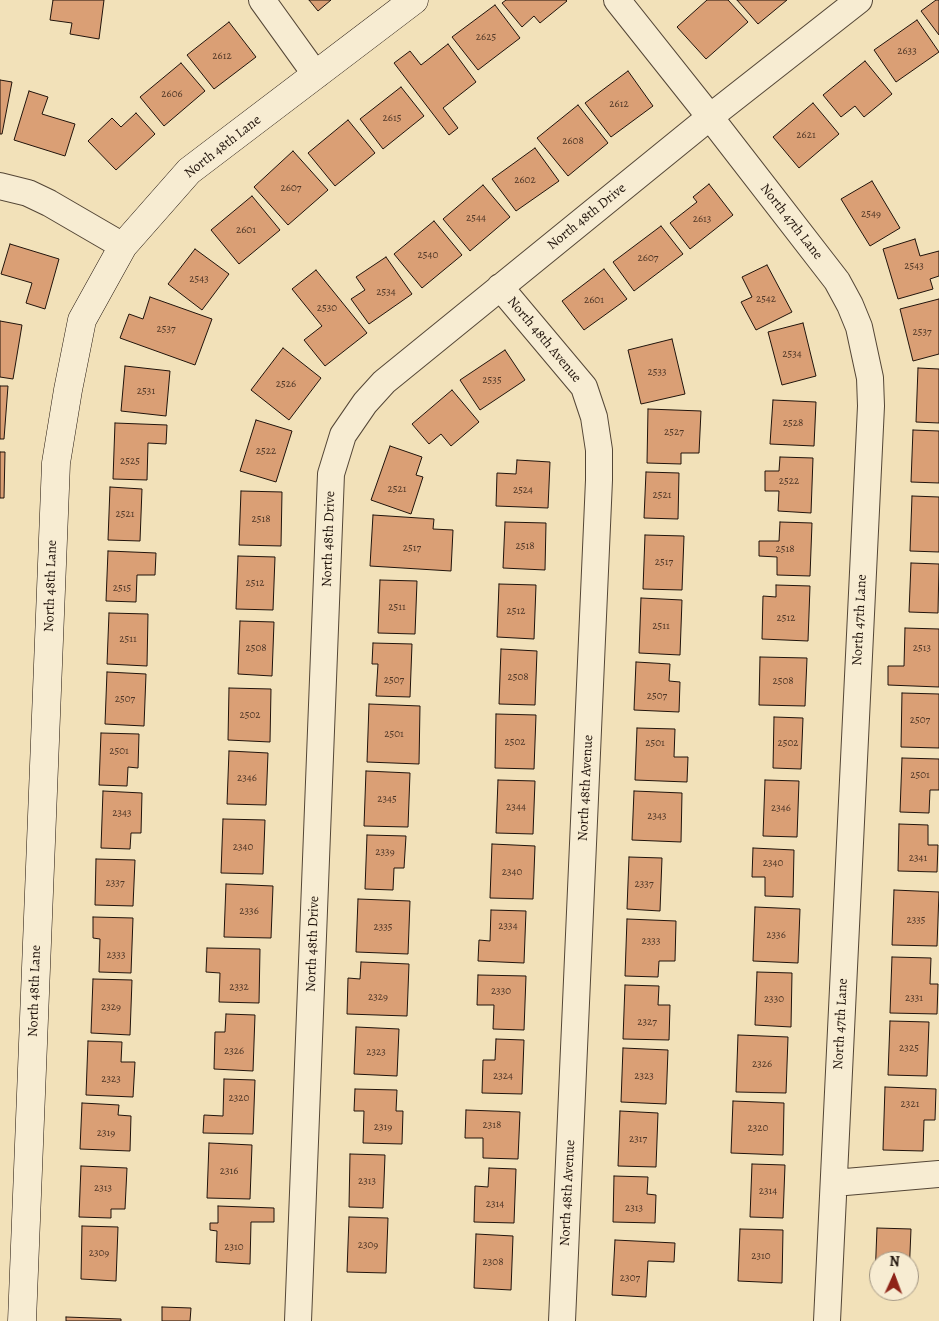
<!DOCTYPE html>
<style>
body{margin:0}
#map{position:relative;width:939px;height:1321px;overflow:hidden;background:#f2e1b9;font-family:Alegreya,serif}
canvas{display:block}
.north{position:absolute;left:869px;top:1251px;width:50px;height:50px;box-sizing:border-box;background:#f7ecd2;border:1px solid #a19582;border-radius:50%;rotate:2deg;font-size:14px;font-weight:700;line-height:20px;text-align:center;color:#20130b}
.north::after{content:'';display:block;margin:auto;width:18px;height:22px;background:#8f2418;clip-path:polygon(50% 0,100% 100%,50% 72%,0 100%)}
</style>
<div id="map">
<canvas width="939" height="1321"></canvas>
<div class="north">N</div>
</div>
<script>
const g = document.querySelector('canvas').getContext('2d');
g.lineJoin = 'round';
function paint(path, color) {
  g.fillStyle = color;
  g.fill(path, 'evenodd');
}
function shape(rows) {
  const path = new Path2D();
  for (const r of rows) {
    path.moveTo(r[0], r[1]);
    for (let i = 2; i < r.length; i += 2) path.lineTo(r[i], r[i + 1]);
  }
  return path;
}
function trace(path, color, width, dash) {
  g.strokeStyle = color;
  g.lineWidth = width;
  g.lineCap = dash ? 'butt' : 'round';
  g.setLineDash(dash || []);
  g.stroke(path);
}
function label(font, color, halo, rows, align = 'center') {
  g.font = font + ' Alegreya,serif';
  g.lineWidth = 4;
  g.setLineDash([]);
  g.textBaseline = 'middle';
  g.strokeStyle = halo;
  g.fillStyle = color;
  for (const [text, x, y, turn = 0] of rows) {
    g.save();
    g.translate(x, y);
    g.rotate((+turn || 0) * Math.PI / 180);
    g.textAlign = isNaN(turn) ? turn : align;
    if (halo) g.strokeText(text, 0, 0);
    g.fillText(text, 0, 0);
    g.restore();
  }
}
const building = shape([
 [53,0,104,0,99,39,70,34,72,23,50,20,53,0],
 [309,0,331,0,318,11,309,0],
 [506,0,566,0,567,1,540,23,534,16,522,27,502,3,506,0],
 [707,0,728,0,748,22,706,59,677,27,707,0],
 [737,0,787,0,758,24,737,0],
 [936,0,939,0,939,35,921,11,936,0],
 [495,5,520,38,478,70,452,37,495,5],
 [917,20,939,52,896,82,874,50,917,20],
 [229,22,256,57,214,89,187,55,229,22],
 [448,44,476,82,443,108,458,128,449,135,394,63,410,51,421,65,448,44],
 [865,61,892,94,864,117,855,106,841,117,823,95,865,61],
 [181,63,205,91,164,126,140,97,181,63],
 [628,71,653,106,611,137,585,103,628,71],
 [0,80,12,82,2,134,0,134,0,80],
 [401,87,424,116,383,149,360,119,401,87],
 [29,91,48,97,42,114,75,124,65,156,14,140,29,91],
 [813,103,839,134,799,168,773,137,813,103],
 [578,105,608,143,568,176,537,138,578,105],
 [136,113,155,134,116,170,88,141,112,118,121,127,136,113],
 [348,120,375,153,335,186,308,153,348,120],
 [535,148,559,181,516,211,492,179,535,148],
 [293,151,328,190,288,225,254,187,293,151],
 [872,181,900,228,870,246,841,199,872,181],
 [709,184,733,215,690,249,670,223,697,202,693,197,709,184],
 [483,185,510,217,470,251,443,219,483,185],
 [252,196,280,230,239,264,211,230,252,196],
 [434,221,462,255,422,288,394,254,434,221],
 [661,226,683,254,634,291,613,262,661,226],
 [915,239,920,256,939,251,939,276,930,279,933,289,898,299,883,249,915,239],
 [10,244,59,259,45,309,26,303,32,283,1,274,10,244],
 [195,249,229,274,202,310,168,284,195,249],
 [386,257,412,294,369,324,351,299,365,290,356,277,386,257],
 [767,265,792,312,756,330,741,302,752,297,742,277,767,265],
 [604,269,627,299,584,330,562,301,604,269],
 [316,270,367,333,325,366,304,340,322,326,292,289,316,270],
 [150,297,212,319,195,365,120,338,129,314,143,319,150,297],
 [939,299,939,354,913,361,900,309,939,299],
 [0,321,22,325,13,379,0,377,0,321],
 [803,323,816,376,782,385,768,332,803,323],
 [672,339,685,394,641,404,628,350,672,339],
 [283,348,321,378,289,420,251,390,283,348],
 [505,350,525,380,480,410,460,380,505,350],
 [125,366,170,371,166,416,121,411,125,366],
 [918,368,939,369,939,423,916,422,918,368],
 [0,386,8,386,4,439,0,439,0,386],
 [452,390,479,422,451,446,441,434,429,444,412,424,452,390],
 [773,400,816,402,814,446,770,444,773,400],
 [648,409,701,411,699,453,681,453,681,464,647,463,648,409],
 [256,420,292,431,276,482,240,471,256,420],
 [115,423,167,425,166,444,148,443,147,480,113,479,115,423],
 [913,430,939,431,939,483,911,482,913,430],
 [390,446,422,457,416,475,423,477,411,514,371,500,390,446],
 [0,452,5,452,4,498,0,498,0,452],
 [780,457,813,458,811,513,778,511,779,491,765,491,765,471,779,471,780,457],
 [517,460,550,462,548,508,496,506,497,473,516,474,517,460],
 [646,472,679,473,678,519,644,518,646,472],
 [110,487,142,489,140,541,108,540,110,487],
 [241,491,282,492,281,546,239,545,241,491],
 [912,496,939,497,939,552,910,551,912,496],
 [373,515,434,519,433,529,453,530,451,571,370,566,373,515],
 [505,522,546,523,545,570,503,568,505,522],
 [780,522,812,523,810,576,777,575,777,557,759,556,759,541,779,541,780,522],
 [645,535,684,536,682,590,643,589,645,535],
 [108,551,156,553,155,575,137,575,136,602,106,601,108,551],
 [238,556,275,557,273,610,236,609,238,556],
 [911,563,939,564,938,613,909,612,911,563],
 [380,580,417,581,415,634,378,633,380,580],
 [499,584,536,585,534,639,497,637,499,584],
 [776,585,810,586,808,641,762,639,763,596,776,597,776,585],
 [641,598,682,600,680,655,639,653,641,598],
 [109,613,148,614,147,666,107,664,109,613],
 [240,621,274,622,272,676,238,674,240,621],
 [905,628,939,629,939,687,888,685,888,666,904,666,905,628],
 [373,643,412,644,410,697,376,696,378,664,372,664,373,643],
 [501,649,537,651,535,705,499,704,501,649],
 [760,657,807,658,805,706,759,705,760,657],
 [636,662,670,664,669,681,680,682,679,712,634,710,636,662],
 [107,672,146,674,144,726,105,724,107,672],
 [229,688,271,689,270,742,228,740,229,688],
 [902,693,939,694,939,748,901,747,902,693],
 [369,704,420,706,419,764,367,762,369,704],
 [496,714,536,715,534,769,495,768,496,714],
 [774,717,803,718,801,769,773,768,774,717],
 [637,728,675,729,674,757,688,757,687,782,635,780,637,728],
 [101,733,139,734,138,768,128,767,127,786,99,785,101,733],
 [229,751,268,753,266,805,227,804,229,751],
 [902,758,939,759,939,790,930,790,929,813,900,812,902,758],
 [366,771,410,773,408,827,364,826,366,771],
 [498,780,535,781,533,834,496,833,498,780],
 [765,780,799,781,797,837,763,836,765,780],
 [103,791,142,793,141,833,131,833,130,849,101,848,103,791],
 [634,791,682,793,681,842,632,840,634,791],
 [223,819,265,820,263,874,221,873,223,819],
 [899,824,928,825,928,845,938,845,937,872,898,871,899,824],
 [367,835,406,836,404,868,394,868,393,890,365,889,367,835],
 [492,844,535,846,533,899,490,898,492,844],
 [753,848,794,850,793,897,765,896,765,877,752,877,753,848],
 [629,857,662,858,660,911,627,909,629,857],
 [96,859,135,860,133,906,95,905,96,859],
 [226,884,273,886,271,938,224,937,226,884],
 [894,890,939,892,937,946,892,945,894,890],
 [358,899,410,901,408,954,356,952,358,899],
 [755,907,800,909,798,963,753,961,755,907],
 [491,910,526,911,524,963,478,961,479,940,490,941,491,910],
 [93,917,133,918,131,973,99,972,100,939,93,938,93,917],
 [627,919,676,921,675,961,659,961,658,977,625,976,627,919],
 [207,948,260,949,259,1003,219,1002,220,973,206,972,207,948],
 [892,957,931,958,930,984,938,984,937,1014,890,1013,892,957],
 [361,962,409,964,407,1016,347,1014,348,978,360,979,361,962],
 [757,972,792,973,791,1027,755,1025,757,972],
 [478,975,526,976,524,1030,493,1029,494,1005,477,1005,478,975],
 [93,979,132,980,130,1035,91,1033,93,979],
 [625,985,659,986,658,1005,670,1005,669,1040,623,1039,625,985],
 [226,1014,255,1015,253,1071,214,1069,215,1032,225,1032,226,1014],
 [890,1021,929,1022,927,1076,888,1075,890,1021],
 [356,1027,399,1029,397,1076,354,1074,356,1027],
 [738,1035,788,1037,786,1093,736,1092,738,1035],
 [496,1039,524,1040,522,1094,482,1093,483,1060,495,1060,496,1039],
 [88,1041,122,1042,121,1062,135,1062,133,1097,86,1095,88,1041],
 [623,1048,668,1050,666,1104,621,1102,623,1048],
 [224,1079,255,1080,253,1134,203,1133,204,1115,223,1116,224,1079],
 [885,1087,936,1089,935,1120,924,1120,923,1151,883,1150,885,1087],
 [355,1089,397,1090,396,1111,403,1111,402,1144,363,1143,364,1111,354,1111,355,1089],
 [733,1101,784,1103,783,1155,731,1153,733,1101],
 [82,1103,119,1105,118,1115,131,1116,130,1151,80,1149,82,1103],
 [466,1110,520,1112,518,1159,483,1158,483,1138,465,1138,466,1110],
 [620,1111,658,1113,656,1167,618,1166,620,1111],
 [209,1143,252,1145,250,1199,207,1198,209,1143],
 [350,1154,385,1155,383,1208,349,1207,350,1154],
 [752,1164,785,1165,783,1218,750,1217,752,1164],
 [81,1166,127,1168,125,1209,111,1209,111,1218,79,1217,81,1166],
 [489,1168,516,1169,514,1223,474,1222,475,1186,488,1187,489,1168],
 [614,1176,648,1177,647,1194,656,1195,655,1223,613,1222,614,1176],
 [218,1206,274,1208,274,1222,251,1222,250,1264,216,1262,217,1231,210,1230,210,1223,218,1223,218,1206],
 [349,1217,388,1218,386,1273,347,1272,349,1217],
 [82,1226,118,1227,116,1281,81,1279,82,1226],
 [877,1228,911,1229,909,1277,909,1261,879,1261,879,1280,875,1279,877,1228],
 [740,1229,783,1230,782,1283,738,1281,740,1229],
 [476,1234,513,1236,511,1290,474,1288,476,1234],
 [615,1240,675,1243,674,1262,648,1261,646,1297,612,1295,615,1240],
 [162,1307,191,1308,190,1321,162,1321,162,1307],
 [66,1317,121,1319,121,1321,66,1321,66,1317]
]);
paint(building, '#da9f75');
trace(building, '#20130b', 1);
const street = shape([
 [262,0,316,75],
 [617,0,710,117,837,281,850,305,859,327,870,378,871,406,827,1321],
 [0,186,28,193,49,203,123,246],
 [500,287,584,387,594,417,599,450,599,480,562,1321],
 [834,1183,939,1174],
 [298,1321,331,474,343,435,365,403,384,382,710,117,859,0]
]);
const secondary = shape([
 [22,1321,56,463,68,390,82,320,123,246,189,171,414,0]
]);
trace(street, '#544636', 28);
trace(secondary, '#20130b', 29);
trace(street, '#f7ecd2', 26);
trace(secondary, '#f7ecd2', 28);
label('11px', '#4e3626', null, [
 ["2625",486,37],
 ["2633",907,51],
 ["2612",222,56],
 ["2606",172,94],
 ["2612",619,104],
 ["2615",392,118],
 ["2621",806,135],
 ["2608",573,141],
 ["2602",525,180],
 ["2607",291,188],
 ["2549",871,214],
 ["2544",476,218],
 ["2613",702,219],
 ["2601",246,230],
 ["2540",428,255],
 ["2607",648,258],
 ["2543",914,266],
 ["2543",199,279],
 ["2534",386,292],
 ["2542",766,299],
 ["2601",594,300],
 ["2530",327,308],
 ["2537",166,329],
 ["2537",922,332],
 ["2534",792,354],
 ["2533",657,372],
 ["2535",492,380],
 ["2526",286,384],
 ["2531",146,391],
 ["2528",793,423],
 ["2527",674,432],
 ["2522",266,451],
 ["2525",130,461],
 ["2522",789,481],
 ["2521",397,489],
 ["2524",523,490],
 ["2521",662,495],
 ["2521",125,514],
 ["2518",261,519],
 ["2518",525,546],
 ["2517",412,548],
 ["2518",785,549],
 ["2517",664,562],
 ["2512",255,583],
 ["2515",122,588],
 ["2511",397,607],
 ["2512",516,611],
 ["2512",786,618],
 ["2511",661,626],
 ["2511",128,639],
 ["2508",256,648],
 ["2513",922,648],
 ["2508",518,677],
 ["2507",394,680],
 ["2508",783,681],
 ["2507",657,696],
 ["2507",125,699],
 ["2502",250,715],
 ["2507",920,720],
 ["2501",394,734],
 ["2502",515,742],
 ["2501",655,743],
 ["2502",788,743],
 ["2501",119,751],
 ["2501",920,775],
 ["2346",247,778],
 ["2345",387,799],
 ["2344",516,807],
 ["2346",781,808],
 ["2343",122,813],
 ["2343",657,816],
 ["2340",243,847],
 ["2339",385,852],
 ["2341",918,858],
 ["2340",773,863],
 ["2340",512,872],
 ["2337",115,883],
 ["2337",644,884],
 ["2336",249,911],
 ["2335",916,920],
 ["2334",508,926],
 ["2335",383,927],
 ["2336",776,935],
 ["2333",651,941],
 ["2333",116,955],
 ["2332",239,987],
 ["2330",501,991],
 ["2329",378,997],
 ["2331",914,998],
 ["2330",774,999],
 ["2329",111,1007],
 ["2327",647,1022],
 ["2325",909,1048],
 ["2326",234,1051],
 ["2323",376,1052],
 ["2326",762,1064],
 ["2324",503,1076],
 ["2323",644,1076],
 ["2323",111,1079],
 ["2320",239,1098],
 ["2321",910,1104],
 ["2318",492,1125],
 ["2319",383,1127],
 ["2320",758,1128],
 ["2319",106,1133],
 ["2317",638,1139],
 ["2316",229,1171],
 ["2313",367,1181],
 ["2313",103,1188],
 ["2314",768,1191],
 ["2314",495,1204],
 ["2313",634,1208],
 ["2309",368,1245],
 ["2310",234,1247],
 ["2309",99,1253],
 ["2310",761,1256],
 ["2308",493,1262],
 ["2307",630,1278]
]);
label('14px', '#20130b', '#f7ecd2', [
 ["North 48th Lane",223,147,-38],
 ["North 48th Drive",587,217,-39],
 ["North 47th Lane",791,222,52],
 ["North 48th Avenue",544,340,50],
 ["North 48th Drive",329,539,-88],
 ["North 48th Lane",51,586,-88],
 ["North 47th Lane",860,620,-87],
 ["North 48th Avenue",586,788,-87],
 ["North 48th Drive",313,944,-88],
 ["North 48th Lane",35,991,-88],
 ["North 47th Lane",841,1024,-87],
 ["North 48th Avenue",568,1193,-87]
]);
</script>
